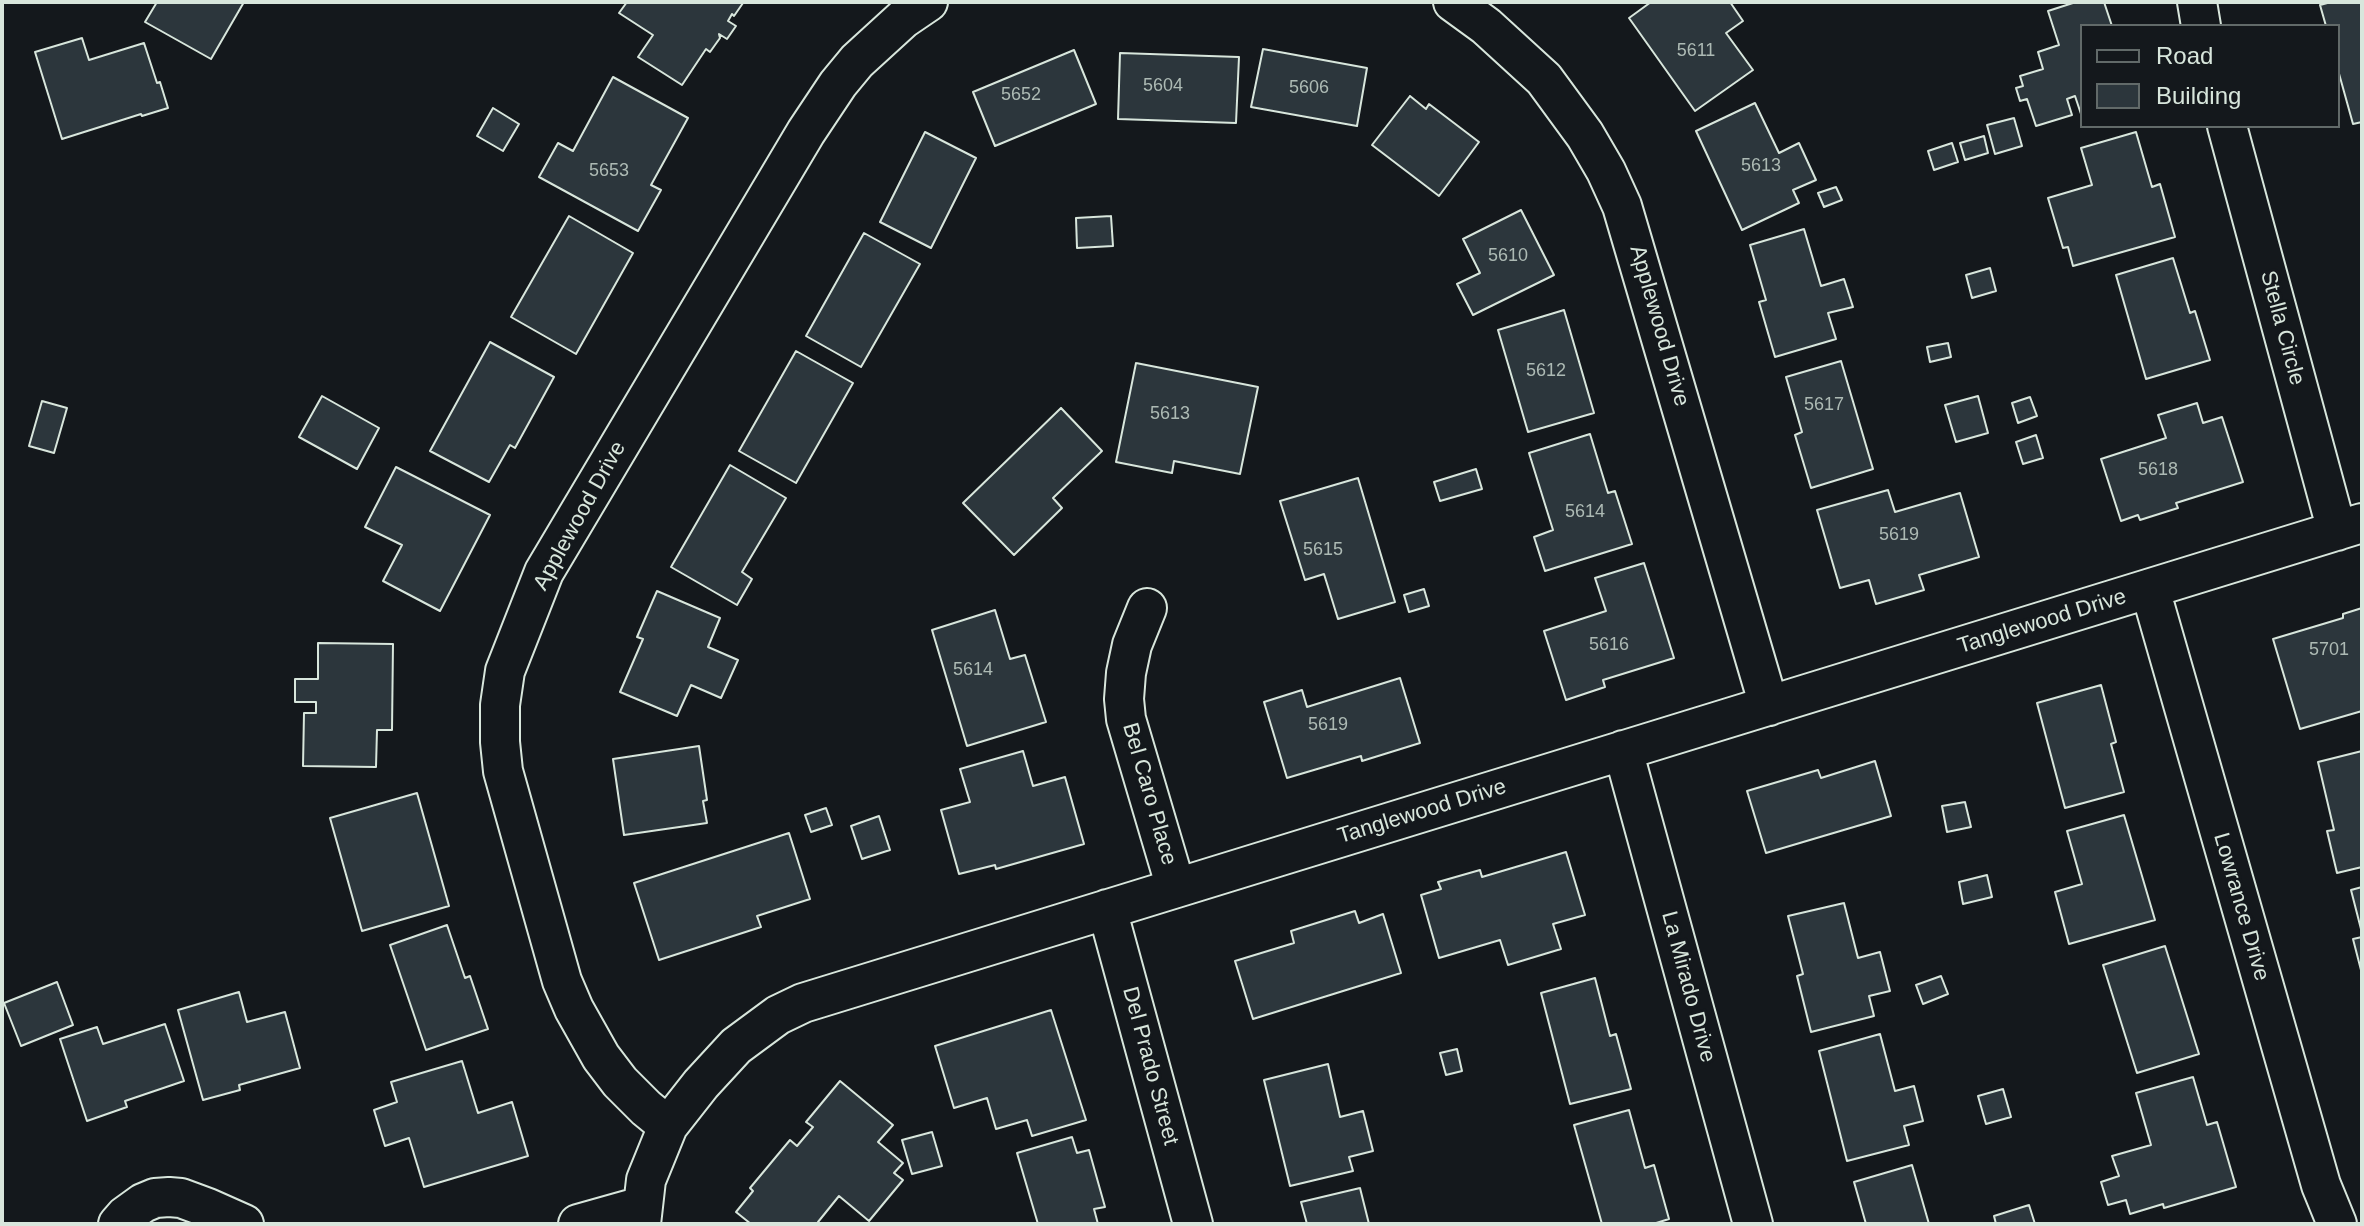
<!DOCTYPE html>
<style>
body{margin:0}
#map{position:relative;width:2364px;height:1226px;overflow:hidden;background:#14181c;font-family:Helvetica,sans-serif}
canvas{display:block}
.frame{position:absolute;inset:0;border:4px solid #d8e6dc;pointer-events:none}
.legend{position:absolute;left:2080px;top:24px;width:260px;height:104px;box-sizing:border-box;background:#14181c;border:2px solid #626a69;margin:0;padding:10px 14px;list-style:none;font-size:24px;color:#d8e6dc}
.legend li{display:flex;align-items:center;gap:16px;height:40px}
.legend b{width:40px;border:2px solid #626a69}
</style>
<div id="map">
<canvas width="2364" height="1226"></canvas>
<div class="frame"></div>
<ul class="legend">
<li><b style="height:10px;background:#14181c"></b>Road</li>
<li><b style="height:22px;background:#2c363c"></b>Building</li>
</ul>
</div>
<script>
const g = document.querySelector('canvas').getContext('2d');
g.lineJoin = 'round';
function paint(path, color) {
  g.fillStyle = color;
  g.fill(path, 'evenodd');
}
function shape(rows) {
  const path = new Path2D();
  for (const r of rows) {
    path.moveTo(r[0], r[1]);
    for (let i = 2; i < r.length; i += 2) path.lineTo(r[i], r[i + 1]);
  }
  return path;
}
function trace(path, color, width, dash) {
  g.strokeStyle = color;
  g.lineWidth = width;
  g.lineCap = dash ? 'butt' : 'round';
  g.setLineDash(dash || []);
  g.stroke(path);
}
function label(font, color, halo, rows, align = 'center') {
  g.font = font + ' Helvetica,sans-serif';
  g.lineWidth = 6;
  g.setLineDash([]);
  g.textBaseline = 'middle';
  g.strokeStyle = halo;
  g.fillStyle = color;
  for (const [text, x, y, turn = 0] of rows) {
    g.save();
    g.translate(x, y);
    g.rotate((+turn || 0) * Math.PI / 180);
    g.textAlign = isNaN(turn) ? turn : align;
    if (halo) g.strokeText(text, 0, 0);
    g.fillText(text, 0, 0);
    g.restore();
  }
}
const building = shape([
 [157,2,244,2,211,59,145,22,157,2],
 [627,2,742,2,743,3,734,16,732,14,728,21,736,26,727,39,719,34,720,38,710,52,706,49,682,85,638,57,653,35,619,13,627,2],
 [1651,2,1730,2,1743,21,1726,33,1753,70,1695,111,1629,18,1651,2],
 [2076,2,2104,2,2112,26,2082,26,2082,117,2075,96,2067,99,2072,115,2036,126,2027,99,2020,101,2016,88,2023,86,2020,76,2043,69,2038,52,2059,45,2048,11,2076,2],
 [2331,2,2362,2,2362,122,2353,124,2338,70,2338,26,2326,26,2320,5,2331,2],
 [82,38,89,60,144,43,157,83,160,82,168,108,142,116,141,114,62,139,35,52,82,38],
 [1263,49,1367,68,1357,126,1251,107,1263,49],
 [1074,50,1096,104,995,146,973,92,1074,50],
 [1120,53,1239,57,1236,123,1118,119,1120,53],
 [613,77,688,118,651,185,661,190,638,231,539,177,558,143,573,151,613,77],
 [1410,96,1426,109,1429,104,1479,142,1439,196,1372,145,1410,96],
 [1755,103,1779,153,1799,143,1816,180,1793,190,1799,203,1742,230,1696,131,1755,103],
 [493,108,519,124,503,151,477,136,493,108],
 [2014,118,2022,146,1995,154,1987,125,2014,118],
 [925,132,976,158,931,248,880,222,925,132],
 [2136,132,2152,187,2160,184,2175,237,2073,266,2068,247,2063,248,2048,198,2092,185,2081,148,2136,132],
 [1984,136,1988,153,1965,160,1960,143,1984,136],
 [1952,143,1958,162,1934,170,1928,151,1952,143],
 [1836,187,1842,200,1824,207,1818,193,1836,187],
 [1521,210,1554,275,1473,315,1457,284,1480,273,1463,239,1521,210],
 [569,216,633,253,576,354,511,317,569,216],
 [1111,216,1113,246,1077,248,1076,218,1111,216],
 [1804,229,1821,286,1844,279,1853,307,1828,313,1836,339,1775,357,1759,302,1766,300,1750,245,1804,229],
 [864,233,920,264,861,367,806,336,864,233],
 [2173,258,2190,313,2195,311,2210,360,2146,379,2116,275,2173,258],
 [1990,268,1996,291,1972,298,1966,275,1990,268],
 [1564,310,1594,413,1528,432,1498,330,1564,310],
 [490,342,554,377,515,448,510,445,489,482,430,451,490,342],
 [1948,343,1951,357,1930,362,1927,347,1948,343],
 [796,351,853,383,796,483,739,451,796,351],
 [1841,361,1873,469,1811,488,1795,435,1802,432,1786,377,1841,361],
 [1136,363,1258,387,1240,474,1174,461,1172,473,1116,462,1136,363],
 [322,396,379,428,357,469,299,437,322,396],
 [1978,396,1988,433,1956,442,1945,405,1978,396],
 [2030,397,2037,416,2018,423,2012,403,2030,397],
 [42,401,67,408,54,453,29,446,42,401],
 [2197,403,2203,423,2222,417,2243,482,2176,503,2178,508,2140,520,2138,515,2121,521,2101,459,2166,438,2158,415,2197,403],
 [1061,408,1102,451,1053,498,1062,508,1014,555,963,503,1061,408],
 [1590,434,1608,493,1615,491,1632,544,1545,571,1534,537,1553,530,1529,453,1590,434],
 [2036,435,2043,458,2023,464,2016,442,2036,435],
 [730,465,786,498,742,572,752,579,737,605,671,567,730,465],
 [396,467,490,515,440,611,383,581,402,545,365,527,396,467],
 [1476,469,1482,489,1440,501,1434,482,1476,469],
 [1358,478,1395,602,1338,619,1324,574,1305,580,1280,501,1358,478],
 [1888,490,1895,512,1960,493,1979,557,1919,575,1924,590,1876,604,1869,580,1840,588,1817,510,1888,490],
 [1644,563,1674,658,1603,680,1605,687,1566,700,1544,631,1606,611,1595,578,1644,563],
 [1424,589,1429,606,1409,612,1404,595,1424,589],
 [657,591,720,618,708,647,738,660,721,698,691,685,677,716,620,692,643,639,637,637,657,591],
 [2362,608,2362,711,2300,729,2273,639,2343,618,2343,614,2362,608],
 [995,610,1010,659,1025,655,1046,722,967,746,932,630,995,610],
 [318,643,393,644,392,730,377,730,376,767,303,766,304,713,316,713,316,702,295,702,295,679,318,679,318,643],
 [1400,678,1420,743,1362,761,1361,756,1287,778,1264,702,1302,690,1307,707,1400,678],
 [2101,685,2116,742,2111,744,2124,792,2065,808,2037,703,2101,685],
 [699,746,707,800,703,801,707,823,624,835,613,759,699,746],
 [1023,751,1033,786,1065,777,1084,844,996,869,995,865,959,874,941,810,970,802,960,769,1023,751],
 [2362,751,2362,867,2337,873,2327,831,2334,830,2318,762,2362,751],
 [1875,761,1891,816,1766,853,1747,791,1818,770,1821,778,1875,761],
 [417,793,449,906,362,931,330,818,417,793],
 [1965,802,1971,827,1947,832,1942,806,1965,802],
 [826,808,832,825,811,832,805,815,826,808],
 [2124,815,2155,920,2069,944,2055,892,2082,884,2067,831,2124,815],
 [879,816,890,850,862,859,851,826,879,816],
 [789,833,810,899,757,916,761,927,659,960,634,883,789,833],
 [1566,852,1585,915,1553,924,1561,949,1508,965,1500,940,1439,958,1421,895,1441,889,1438,882,1480,870,1482,877,1566,852],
 [1987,875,1992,897,1963,904,1959,882,1987,875],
 [2362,887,2362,933,2351,890,2362,887],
 [1844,903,1858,958,1880,952,1890,991,1869,996,1874,1016,1811,1032,1797,976,1803,974,1788,916,1844,903],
 [1355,911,1359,923,1383,914,1401,973,1253,1019,1235,961,1294,943,1291,931,1355,911],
 [447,925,465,978,470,976,488,1029,426,1050,390,945,447,925],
 [2362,937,2362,974,2353,939,2362,937],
 [2165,946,2199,1054,2137,1073,2103,965,2165,946],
 [1941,976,1948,994,1923,1004,1916,985,1941,976],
 [1595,978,1610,1036,1616,1034,1631,1089,1570,1104,1541,993,1595,978],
 [57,982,73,1025,21,1046,4,1003,57,982],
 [239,992,247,1022,285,1012,300,1068,239,1085,240,1090,203,1100,178,1010,239,992],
 [1051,1010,1086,1120,1032,1136,1027,1120,996,1129,987,1098,954,1108,935,1046,1051,1010],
 [165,1024,184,1081,125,1101,127,1107,87,1121,60,1039,97,1027,103,1044,165,1024],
 [1880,1034,1895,1091,1914,1086,1923,1121,1904,1126,1909,1145,1847,1161,1819,1051,1880,1034],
 [1457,1049,1462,1071,1446,1075,1440,1053,1457,1049],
 [462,1061,478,1113,512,1102,528,1156,424,1187,409,1138,385,1146,374,1110,397,1102,391,1082,462,1061],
 [1328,1064,1340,1117,1363,1111,1373,1151,1349,1157,1353,1171,1290,1186,1264,1080,1328,1064],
 [2193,1077,2207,1125,2217,1122,2236,1187,2164,1208,2163,1204,2130,1214,2126,1200,2108,1205,2101,1182,2119,1176,2112,1156,2151,1145,2136,1093,2193,1077],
 [840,1081,893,1125,878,1142,903,1163,894,1173,903,1180,869,1221,839,1196,818,1222,820,1224,751,1224,736,1212,753,1191,750,1188,790,1140,797,1146,813,1127,806,1122,840,1081],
 [2003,1089,2011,1117,1986,1124,1978,1096,2003,1089],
 [1629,1110,1645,1168,1654,1165,1669,1219,1653,1224,1602,1224,1574,1125,1629,1110],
 [932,1132,942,1166,912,1174,902,1140,932,1132],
 [1072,1137,1077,1153,1089,1150,1105,1207,1094,1209,1098,1224,1038,1224,1017,1153,1072,1137],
 [1912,1165,1929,1224,1866,1224,1854,1182,1912,1165],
 [1360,1188,1369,1224,1307,1224,1301,1202,1360,1188],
 [2029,1205,2035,1224,1996,1224,1994,1216,2029,1205]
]);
paint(building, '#2c363c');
trace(building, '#d8e6dc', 2);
const minor = shape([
 [1453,2,1486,26,1544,79,1585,135,1606,171,1622,206,1769,706],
 [2197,2,2201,26],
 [2227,126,2337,531],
 [2150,589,2321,1185,2337,1224],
 [1147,608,1132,645,1126,673,1124,699,1126,719,1176,888],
 [1623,750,1753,1224],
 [1107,909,1193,1224],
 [668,1126,646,1108,620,1082,601,1057,574,1009,562,981,503,771,500,742,500,705,505,671,544,572,806,132,838,84,857,61,903,19,928,2],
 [118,1224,125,1216,143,1203,155,1198,169,1197,181,1198,208,1208,244,1224],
 [578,1224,642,1206],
 [641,1224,646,1180,668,1126,701,1084,736,1046,778,1015,803,1003,2362,523]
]);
trace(minor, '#d8e6dc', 42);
trace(minor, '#14181c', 38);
label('18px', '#adbab4', null, [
 ["5611",1696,51],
 ["5604",1163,86],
 ["5606",1309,88],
 ["5652",1021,95],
 ["5613",1761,166],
 ["5653",609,171],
 ["5610",1508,256],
 ["5612",1546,371],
 ["5617",1824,405],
 ["5613",1170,414],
 ["5618",2158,470],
 ["5614",1585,512],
 ["5619",1899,535],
 ["5615",1323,550],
 ["5616",1609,645],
 ["5701",2329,650],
 ["5614",973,670],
 ["5619",1328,725]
]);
label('22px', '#d8e6dc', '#14181c', [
 ["Applewood Drive",1659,326,74],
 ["Stella Circle",2282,328,75],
 ["Applewood Drive",580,516,-61],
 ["Tanglewood Drive",2042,622,-17],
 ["Bel Caro Place",1149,794,74],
 ["Tanglewood Drive",1422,812,-17],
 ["Lowrance Drive",2241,907,74],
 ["La Mirado Drive",1688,987,75],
 ["Del Prado Street",1150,1066,75]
]);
</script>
